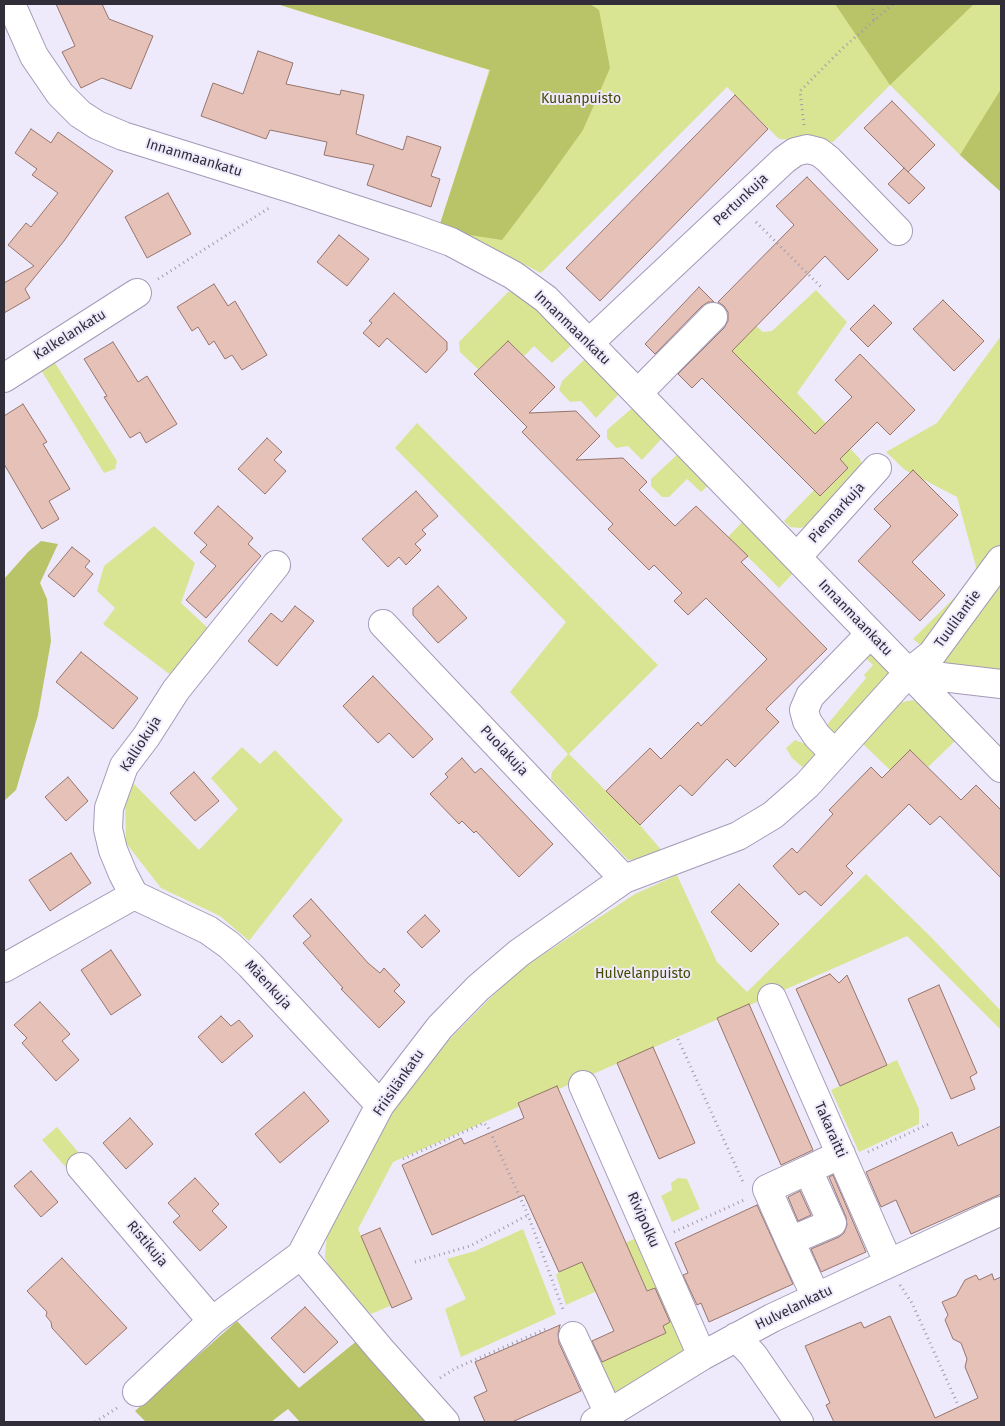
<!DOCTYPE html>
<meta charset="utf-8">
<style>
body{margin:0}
#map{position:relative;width:1005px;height:1426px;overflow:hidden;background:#efe9fc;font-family:"Fira Sans",sans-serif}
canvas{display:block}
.frame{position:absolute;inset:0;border:5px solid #312d39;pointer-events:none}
</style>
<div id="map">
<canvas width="1005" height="1426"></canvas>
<div class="frame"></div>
</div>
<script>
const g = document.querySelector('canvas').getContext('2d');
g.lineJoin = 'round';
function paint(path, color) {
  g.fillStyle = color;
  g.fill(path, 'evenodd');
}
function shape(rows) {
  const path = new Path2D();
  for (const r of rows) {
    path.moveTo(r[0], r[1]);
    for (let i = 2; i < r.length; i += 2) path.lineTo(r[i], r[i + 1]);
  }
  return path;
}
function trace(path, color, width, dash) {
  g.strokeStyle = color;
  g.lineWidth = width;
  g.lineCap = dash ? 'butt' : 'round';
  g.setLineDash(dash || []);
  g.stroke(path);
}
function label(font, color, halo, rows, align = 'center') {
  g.font = font + ' "Fira Sans",sans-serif';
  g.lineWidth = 4;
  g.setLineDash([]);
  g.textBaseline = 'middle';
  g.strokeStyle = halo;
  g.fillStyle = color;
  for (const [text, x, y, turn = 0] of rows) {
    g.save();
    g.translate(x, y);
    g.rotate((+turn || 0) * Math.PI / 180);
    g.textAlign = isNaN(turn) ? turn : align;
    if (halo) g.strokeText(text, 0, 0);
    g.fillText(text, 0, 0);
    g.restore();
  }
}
paint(shape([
 [277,4,1001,4,1001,192,960,155,890,85,833,142,779,139,727,87,541,273,490,247,438,230,489,70],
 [816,290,847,322,797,393,860,459,862,465,811,525,800,528,790,527,784,521,814,490,820,496,848,468,732,351,739,343,723,327,739,311,763,332,772,331],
 [508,292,522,293,575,342,552,363,534,346,524,356,508,341,479,370,460,352,459,342],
 [1001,336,1001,674,950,669,913,639,978,574,957,497,905,470,886,452,937,423],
 [585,359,595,360,619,394,596,418,581,401,570,402,559,390,562,381],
 [55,363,117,461,115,469,104,473,41,370,46,365],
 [631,409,643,410,664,436,642,460,628,446,616,448,607,438,607,430],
 [417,423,658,665,569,754,640,825,663,852,654,858,628,860,551,779,552,772,568,754,510,692,566,622,395,448],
 [678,454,711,483,701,492,687,479,669,497,662,497,651,486,651,479],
 [744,520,798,568,779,588,728,537],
 [154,526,195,563,181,603,210,630,172,676,103,624,115,608,97,591,104,566],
 [868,650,892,673,836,737,826,726,866,678,864,675,873,665,862,655],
 [913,700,921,705,956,740,928,767,910,750,890,770,860,741,898,703],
 [795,740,805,744,816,753,818,763,808,772,792,758,786,748],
 [242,747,260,764,275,750,343,820,249,941,220,916,161,888,126,843,125,797,134,784,199,850,238,809,211,778],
 [866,874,930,936,1001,1011,1001,1030,907,936,393,1162,358,1229,392,1305,371,1314,335,1280,325,1257,327,1232,389,1117,447,1042,515,973,635,894,677,875,717,962,747,992],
 [897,1060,919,1109,919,1124,859,1152,831,1090],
 [57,1127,84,1159,70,1172,42,1140],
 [678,1178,687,1179,700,1209,672,1222,661,1196,672,1190,671,1183],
 [523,1229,556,1314,461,1357,445,1309,466,1299,447,1259,475,1251],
 [641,1236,685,1351,617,1393,607,1387,596,1364,666,1333,639,1272,566,1305,556,1275,559,1272]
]), '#d9e592');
paint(shape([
 [277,4,590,4,599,10,610,68,583,130,540,190,502,240,438,230,490,70],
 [835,4,974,4,890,85],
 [1001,89,1001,192,960,155],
 [41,541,58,544,40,583,47,599,51,641,38,715,16,790,4,801,4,579,28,552],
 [237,1321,299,1388,358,1340,431,1422,300,1422,288,1409,271,1422,146,1422,135,1411]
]), '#b8c467');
const building = shape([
 [56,4,102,4,109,19,153,36,131,89,102,78,81,88,62,52,75,46,56,4],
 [258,51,293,63,286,84,340,95,341,90,364,95,356,134,403,150,407,136,441,147,431,176,440,179,431,207,367,185,374,165,324,155,327,142,270,130,266,139,201,116,213,83,243,94,258,51],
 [735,95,768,129,600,301,566,268,735,95],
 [892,101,935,145,908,172,864,128,892,101],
 [31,129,51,143,58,132,113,171,64,241,25,289,30,298,4,313,4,283,34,266,8,245,26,223,31,227,58,193,32,175,37,169,15,153,31,129],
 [904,168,925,188,909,204,888,184,904,168],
 [807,177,878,250,848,280,825,256,732,351,815,434,852,397,835,380,860,354,915,410,890,435,877,422,840,459,848,468,820,496,702,378,692,388,678,374,724,328,728,321,728,312,724,306,718,302,794,225,776,206,807,177],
 [168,193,191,234,147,258,125,217,168,193],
 [339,235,369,259,347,286,317,262,339,235],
 [214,284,228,306,235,301,267,355,242,370,232,355,225,359,214,341,209,345,198,327,192,331,177,307,214,284],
 [699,287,714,302,708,302,702,306,655,354,645,344,699,287],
 [394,293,447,342,447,350,426,373,387,338,379,347,363,333,372,323,369,321,394,293],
 [943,300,984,341,954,371,913,329,943,300],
 [874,305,892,323,868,347,850,329,874,305],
 [508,341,555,387,529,413,576,411,600,436,576,460,623,458,647,482,639,490,675,526,696,506,748,556,741,562,827,649,766,709,779,722,735,767,727,759,692,796,680,785,640,825,606,791,650,748,661,759,698,722,701,726,767,659,706,598,688,615,674,601,682,593,654,565,649,570,608,529,613,524,522,432,527,427,474,374,508,341],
 [113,342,138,382,147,376,177,424,146,443,140,432,130,438,104,397,107,396,84,359,113,342],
 [23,404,47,442,43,444,70,489,49,501,59,519,42,529,4,464,4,416,23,404],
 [267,438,282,452,274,460,286,471,265,494,238,469,267,438],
 [913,470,958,515,912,562,945,595,920,621,858,561,891,526,874,509,913,470],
 [416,491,438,516,422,530,426,534,415,544,421,550,406,565,399,557,388,567,362,539,416,491],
 [218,506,253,538,248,544,261,556,206,618,186,600,216,566,200,552,207,545,194,533,218,506],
 [72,547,90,561,85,567,93,574,74,597,48,576,72,547],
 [438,586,467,618,438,643,413,615,413,608,438,586],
 [295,606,314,621,277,666,248,641,271,613,282,622,295,606],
 [81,652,138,698,113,729,56,682,81,652],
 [373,676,433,739,413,758,389,733,378,743,343,706,373,676],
 [910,750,961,800,976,785,1001,810,1001,878,940,816,930,825,909,804,846,866,853,873,821,906,805,891,799,895,773,866,792,848,797,853,833,814,829,810,871,767,882,778,910,750],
 [462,758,475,773,481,768,553,844,519,877,476,831,474,833,462,821,459,824,430,794,448,777,445,774,462,758],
 [194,772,219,801,195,821,170,793,194,772],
 [68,777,88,801,66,821,45,797,68,777],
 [71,853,91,883,50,911,29,880,71,853],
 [739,884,779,924,751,952,711,912,739,884],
 [311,899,368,963,380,973,384,968,400,985,394,991,405,1002,379,1028,341,989,343,988,303,943,311,936,293,916,311,899],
 [425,915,440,931,422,948,407,932,425,915],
 [111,950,141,995,111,1015,81,970,111,950],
 [830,974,839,983,847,975,887,1065,840,1086,796,989,830,974],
 [939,985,977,1073,970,1077,975,1089,951,1099,908,999,939,985],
 [40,1002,70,1034,62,1041,79,1060,56,1081,22,1043,27,1038,14,1025,40,1002],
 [749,1004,813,1150,781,1165,717,1018,749,1004],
 [221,1016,231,1026,239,1020,253,1036,222,1063,198,1037,221,1016],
 [653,1047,695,1143,659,1159,617,1063,653,1047],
 [557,1086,647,1291,655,1288,670,1322,663,1326,666,1333,602,1362,592,1341,614,1331,582,1262,559,1272,524,1195,432,1235,402,1165,461,1138,464,1144,524,1118,518,1103,557,1086],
 [304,1092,329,1121,280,1163,255,1134,304,1092],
 [130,1118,153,1144,126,1169,103,1143,130,1118],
 [1001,1126,1001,1194,911,1234,896,1200,881,1207,866,1172,952,1132,958,1146,1001,1126],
 [31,1171,58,1202,41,1217,14,1186,31,1171],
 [833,1175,866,1252,821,1272,811,1249,839,1237,844,1233,847,1225,846,1217,829,1177,833,1175],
 [195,1178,219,1204,212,1211,227,1227,200,1251,173,1222,180,1216,168,1203,195,1178],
 [800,1191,811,1215,798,1221,788,1197,800,1191],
 [757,1205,793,1284,709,1322,701,1303,697,1305,683,1275,688,1273,675,1243,757,1205],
 [380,1228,412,1299,392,1308,361,1236,380,1228],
 [62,1258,127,1328,86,1365,52,1328,51,1322,46,1316,47,1312,27,1291,62,1258],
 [992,1274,994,1280,1001,1277,1001,1422,834,1422,826,1405,830,1403,805,1346,861,1322,864,1328,890,1316,935,1418,978,1398,965,1367,967,1359,961,1343,953,1339,945,1320,948,1315,942,1302,956,1296,965,1280,976,1275,979,1280,992,1274],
 [305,1307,338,1342,304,1373,271,1338,305,1307],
 [560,1325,558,1334,559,1343,581,1391,512,1422,485,1422,474,1397,487,1391,475,1362,560,1325]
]);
paint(building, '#e5c1b8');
trace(building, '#96756c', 1);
const minor = shape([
 [11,4,34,56,60,94,80,114,97,125,123,136,296,190,412,228,451,242,513,275,546,299,1001,768],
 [589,343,784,160,795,152,807,149,819,152,828,159,898,231],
 [4,378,137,293],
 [638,393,713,317],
 [797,557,877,468],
 [383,624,624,879],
 [908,673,1001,684],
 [835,754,817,736,807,721,804,710,810,696,870,634],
 [134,895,208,930,229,945,250,965,380,1105],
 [4,968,134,895,123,874,113,850,108,829,109,808,124,766,146,737,176,690,276,565],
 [772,998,888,1262],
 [583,1085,702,1356],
 [81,1167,212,1321],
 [790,1241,767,1189,808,1170],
 [816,1297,790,1241,832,1223,808,1170,841,1154],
 [573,1336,609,1414],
 [736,1337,753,1355,799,1422],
 [137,1392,212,1321,301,1255],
 [445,1422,380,1349,301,1255,380,1105,440,1027,478,988,519,953,624,879,738,836,773,815,807,785,908,673,932,654,1001,560],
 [595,1422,702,1356,772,1318,1001,1211]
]);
trace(minor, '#a49ab8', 30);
trace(shape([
 [872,4,874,20],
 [804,125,800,91,843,48,893,4],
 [756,222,823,289],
 [158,279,269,208],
 [678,1039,743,1182],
 [868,1152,931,1123],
 [403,1159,484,1123,488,1127,528,1215,564,1312],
 [674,1232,744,1200],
 [415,1262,470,1246,528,1215],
 [900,1285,912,1303,959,1407],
 [440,1378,456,1368,548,1328],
 [95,1422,117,1408]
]), '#a19cac', 3, [1, 4]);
trace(minor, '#fff', 28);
label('14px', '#434a00', '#efe9fc', [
 ["Kuuanpuisto",581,99],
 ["Hulvelanpuisto",643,974]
]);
label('14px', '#312d39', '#efe9fc', [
 ["Innanmaankatu",194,158,17],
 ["Pertunkuja",741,200,-43],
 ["Innanmaankatu",572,328,44],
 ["Kalkelankatu",70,335,-32],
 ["Piennarkuja",837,513,-48],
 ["Innanmaankatu",855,618,46],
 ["Tuulilantie",958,619,-54],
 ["Kalliokuja",141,744,-57],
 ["Puolakuja",504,751,47],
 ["Mäenkuja",268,985,47],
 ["Friisilänkatu",399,1083,-55],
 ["Takaraitti",830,1130,66],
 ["Rivipolku",643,1220,66],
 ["Ristikuja",147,1244,50],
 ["Hulvelankatu",794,1308,-26]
]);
</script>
